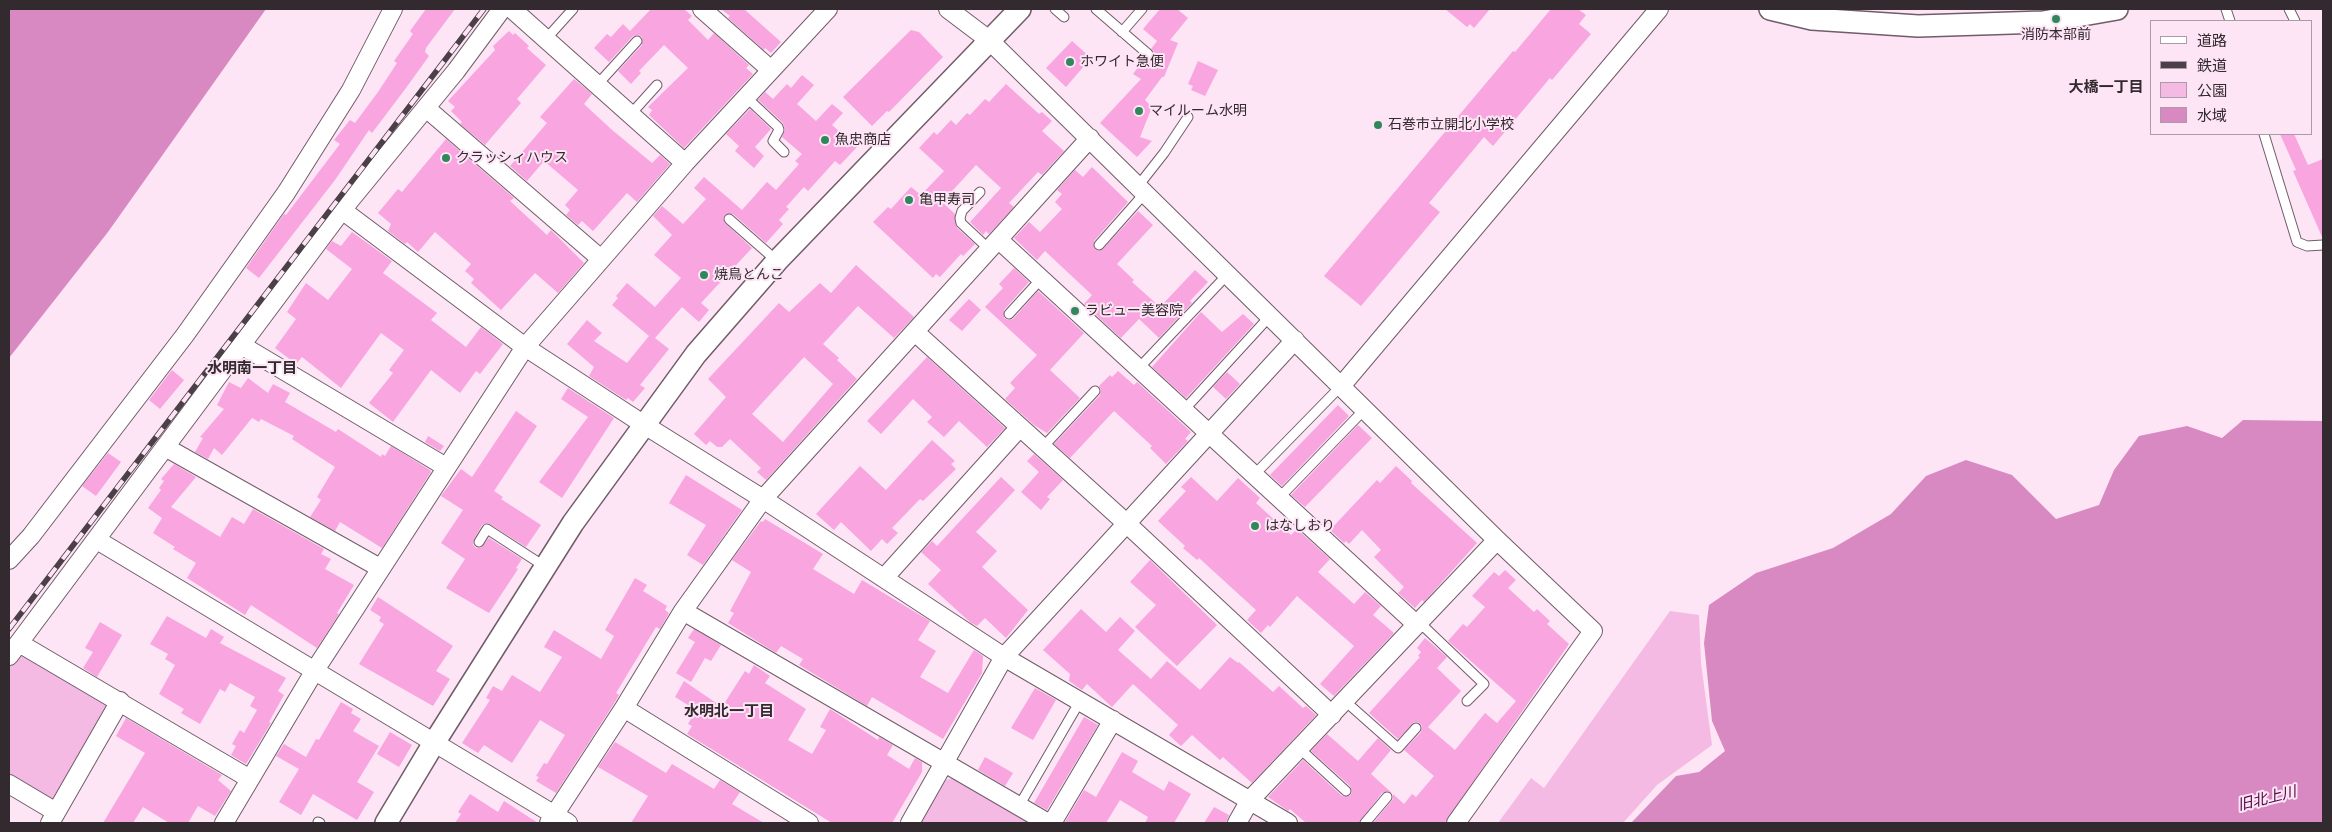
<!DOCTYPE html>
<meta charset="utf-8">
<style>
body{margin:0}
#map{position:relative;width:2332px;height:832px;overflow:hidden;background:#fde5f5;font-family:"Libre Baskerville","Noto Sans JP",serif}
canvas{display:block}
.frame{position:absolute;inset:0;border:10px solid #332a30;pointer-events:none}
.legend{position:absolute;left:2150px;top:20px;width:162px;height:115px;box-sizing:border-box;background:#fde5f5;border:1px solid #ac9aa6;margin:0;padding:6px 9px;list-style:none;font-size:15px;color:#332a30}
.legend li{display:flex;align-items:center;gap:10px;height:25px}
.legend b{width:25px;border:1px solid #ac9aa6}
</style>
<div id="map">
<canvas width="2332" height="832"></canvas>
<div class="frame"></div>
<ul class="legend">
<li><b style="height:6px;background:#fff"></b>道路</li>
<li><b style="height:6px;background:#4b4047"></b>鉄道</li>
<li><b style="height:14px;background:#f5bae3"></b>公園</li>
<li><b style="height:14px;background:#d989c2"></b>水域</li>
</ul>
</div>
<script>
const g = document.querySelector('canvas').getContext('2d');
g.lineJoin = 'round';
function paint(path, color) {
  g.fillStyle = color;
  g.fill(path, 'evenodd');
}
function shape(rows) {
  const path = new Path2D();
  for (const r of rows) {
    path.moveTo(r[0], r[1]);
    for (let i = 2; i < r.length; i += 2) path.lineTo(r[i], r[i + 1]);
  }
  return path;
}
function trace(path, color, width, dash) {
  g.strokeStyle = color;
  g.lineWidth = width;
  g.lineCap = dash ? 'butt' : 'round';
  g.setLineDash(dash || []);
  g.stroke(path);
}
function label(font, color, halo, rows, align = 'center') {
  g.font = font + ' "Libre Baskerville","Noto Sans JP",serif';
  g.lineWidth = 4;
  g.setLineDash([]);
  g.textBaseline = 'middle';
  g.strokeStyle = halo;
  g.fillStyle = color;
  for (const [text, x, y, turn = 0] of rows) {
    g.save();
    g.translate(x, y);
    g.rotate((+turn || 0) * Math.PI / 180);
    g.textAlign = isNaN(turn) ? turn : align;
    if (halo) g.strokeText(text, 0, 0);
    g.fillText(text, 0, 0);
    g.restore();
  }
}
paint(shape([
 [1670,611,1699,615,1701,663,1712,745,1657,785,1623,823,1498,823,1531,778,1544,788],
 [20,652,113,709,54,802,9,776,9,667],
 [955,777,1036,823,920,823,946,780]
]), '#f5bae3');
paint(shape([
 [9,9,266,9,108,232,9,358],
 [2243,420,2323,421,2323,823,1631,823,1676,776,1699,772,1725,751,1712,721,1704,643,1709,605,1756,573,1833,548,1891,514,1926,476,1966,460,2012,475,2056,519,2099,505,2114,470,2139,436,2187,426,2222,438]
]), '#d989c2');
paint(shape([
 [426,9,455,9,426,48,425,52,429,56,406,88,372,133,369,130,335,180,259,278,246,268,284,214,286,215,340,144,334,140,350,120,355,123,378,92,397,63,394,61,413,34,410,31],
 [651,9,684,9,692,16,688,20,708,40,714,33,749,65,746,68,753,74,684,148,649,115,652,110,648,107,688,68,664,45,639,71,641,73,631,84,618,71,642,45,642,37,638,35,633,36,609,62,594,48,607,34,611,37,623,24,630,31],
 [721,9,744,9,781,42,771,53,765,48,764,50,728,18,730,16],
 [1160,9,1177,9,1188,18,1170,40,1178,43,1164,77,1162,77,1145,100,1152,107,1140,137,1152,141,1137,157,1100,123,1141,79,1133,74,1144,59,1150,60,1153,58,1154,52,1151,49,1157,41,1143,29],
 [1445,9,1490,9,1474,28,1470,24,1467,27],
 [1551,9,1578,9,1586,15,1579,24,1591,34,1552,80,1550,78,1493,146,1484,137,1429,203,1440,212,1361,306,1324,276,1513,51,1515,52],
 [911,30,919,32,943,57,889,112,887,111,872,126,843,97],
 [509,31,513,35,515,33,529,46,527,48,546,65,517,99,521,103,485,145,460,124,462,122,451,111,455,107,448,101,495,50,493,46],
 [1072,41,1091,58,1066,87,1046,68],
 [1198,61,1218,70,1205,96,1191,90,1193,86,1188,84],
 [802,75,814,85,797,104,816,121,832,104,843,113,832,125,857,147,840,165,835,161,808,191,804,187,786,207,789,209,779,220,783,224,766,243,733,214,725,215,723,218,725,223,752,248,701,303,709,310,699,322,682,307,655,338,669,349,640,385,645,388,633,402,628,398,626,400,589,376,594,367,567,344,587,320,602,333,594,341,627,363,649,336,612,305,618,298,616,296,627,283,655,307,681,278,654,255,672,235,653,216,662,206,683,224,706,199,694,188,704,177,742,210,767,182,776,190,799,164,795,161,802,154,782,137,785,130,783,123,758,100,765,92,773,99,787,84,791,88],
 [574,79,592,94,584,104,611,129,652,163,660,155,670,164,637,202,627,193,593,231,582,221,578,225,566,215,570,210,565,205,578,190,544,161,527,181,510,166,547,123,540,117],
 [1006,84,1039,114,1042,112,1052,121,1042,131,1064,151,1042,175,1038,172,1009,203,1014,207,989,234,986,231,983,235,970,222,1001,188,976,165,942,202,955,214,957,228,975,244,963,256,961,254,940,277,936,274,933,278,873,222,888,207,891,209,911,187,921,195,944,171,919,148,934,132,937,135,951,120,956,125,967,113,970,115,985,99,989,102],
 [750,109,771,129,755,147,764,156,754,168,735,151,739,146,726,134],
 [2280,134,2294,134,2308,165,2323,159,2323,239,2293,171,2296,170],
 [446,139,514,198,510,201,547,235,551,230,584,263,558,293,535,273,501,310,471,283,474,279,465,271,471,264,435,232,418,252,407,242,405,244,388,231,391,224,378,213,398,189,402,192],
 [1092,167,1128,202,1094,241,1095,249,1098,251,1103,249,1138,211,1153,225,1117,264,1134,280,1132,282,1160,307,1195,270,1208,282,1190,301,1192,303,1159,338,1139,319,1121,338,1084,304,1092,295,1045,251,1037,260,1014,238,1029,222,1040,232,1062,209,1055,202,1062,194,1057,190,1075,170,1083,177],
 [352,232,392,261,383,273,437,313,431,320,466,347,481,327,503,344,480,374,476,371,460,393,431,370,393,422,369,403,393,373,389,370,404,350,381,333,341,388,302,357,296,364,275,348,296,319,287,312,306,283,328,300,352,269,326,249,332,241,341,246],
 [856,265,914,317,894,338,858,306,823,344,839,358,837,360,857,379,766,480,757,472,761,468,730,439,722,447,717,447,710,441,706,445,694,434,726,397,708,379,779,303,789,312,820,283,831,293],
 [804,357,833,384,783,442,752,414],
 [1014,268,1029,282,1004,310,1004,318,1008,320,1013,319,1038,291,1084,333,1050,370,1080,398,1047,433,1034,425,1005,399,1015,388,1010,383,1037,355,985,307,1003,288,999,284],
 [969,299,981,310,962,331,949,320],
 [1201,312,1222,332,1243,314,1254,324,1186,398,1152,367],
 [927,357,1005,428,987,447,959,421,944,437,927,422,932,417,913,399,881,434,867,421],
 [172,370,184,380,160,409,149,400],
 [1118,371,1134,385,1137,382,1191,432,1185,439,1188,441,1166,464,1150,448,1152,446,1114,411,1070,458,1054,444,1100,395,1101,390,1099,386,1110,375,1112,377],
 [1227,372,1240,384,1226,399,1213,387],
 [248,378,268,393,273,384,290,393,285,402,336,432,338,429,381,457,382,454,385,456,391,446,430,470,431,472,382,548,340,522,335,531,310,517,321,500,317,497,335,467,292,439,294,436,261,419,259,422,252,418,222,455,214,448,208,459,195,452,203,438,200,437,224,409,217,405,229,382,241,388],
 [568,388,614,418,562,498,539,482,588,417,561,399],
 [1338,405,1349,416,1282,486,1270,475],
 [516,411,537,426,494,491,503,497,501,499,541,525,526,547,488,523,482,525,474,539,473,545,476,548,482,547,489,538,522,559,516,568,518,569,489,613,446,588,465,559,441,543,463,510,441,496,461,469,472,477],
 [1358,425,1372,438,1305,507,1291,495],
 [428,436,444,446,440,451,425,442],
 [932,440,955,461,951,464,956,469,923,501,920,499,892,528,898,533,887,544,882,539,871,551,841,522,834,530,816,514,860,466,886,490],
 [108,453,121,462,96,496,82,486],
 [1034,454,1063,480,1047,497,1050,499,1041,510,1021,492,1039,472,1027,461],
 [174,464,196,477,171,507,220,537,232,517,244,524,253,509,324,549,321,554,331,559,325,569,354,585,337,613,339,614,317,648,251,605,245,615,187,578,196,563,173,549,175,547,153,533,162,518,148,508,161,490,159,488,164,481,161,479],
 [1396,466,1412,481,1411,483,1477,543,1424,602,1422,600,1415,608,1398,593,1404,587,1374,557,1381,550,1362,530,1349,544,1346,541,1344,543,1330,530,1377,480,1380,483],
 [686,475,742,510,703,565,687,555,706,525,669,503],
 [1001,477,1015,490,976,532,997,551,982,567,1028,610,1006,638,985,618,977,626,971,623,928,584,941,570,921,552,932,541,937,546],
 [1191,477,1217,501,1238,478,1260,498,1256,503,1291,535,1297,529,1330,559,1318,572,1354,604,1365,592,1381,606,1373,615,1394,633,1334,696,1320,684,1354,646,1297,596,1270,627,1268,625,1261,633,1247,620,1256,610,1199,558,1197,560,1183,548,1185,546,1158,521,1186,491,1181,487],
 [765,519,823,554,813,569,854,594,862,580,930,621,918,640,936,651,920,677,948,693,974,650,983,656,982,673,943,739,872,697,867,706,799,665,803,659,781,646,776,653,728,623,734,613,730,611,751,572,732,560,761,521,763,522],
 [1150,560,1217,625,1177,666,1135,627,1156,605,1130,582],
 [1505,570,1516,580,1508,588,1534,612,1537,609,1550,621,1547,624,1569,644,1446,821,1444,823,1373,823,1393,799,1393,794,1388,791,1382,793,1359,823,1306,823,1290,809,1288,811,1268,797,1303,760,1342,796,1350,796,1352,792,1350,786,1311,751,1327,734,1358,761,1378,738,1391,750,1371,774,1404,804,1412,794,1416,797,1434,776,1404,750,1421,732,1422,726,1418,722,1414,722,1398,739,1369,713,1420,657,1418,656,1421,652,1417,648,1425,638,1447,657,1437,668,1461,691,1428,727,1455,750,1485,713,1497,723,1516,701,1448,641,1463,624,1467,627,1485,607,1472,596,1494,572,1499,576],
 [635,578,647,585,643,591,667,606,665,610,669,613,660,629,656,627,616,693,619,695,615,702,556,793,536,781,539,777,536,776,544,763,547,764,565,735,540,720,512,763,484,745,478,753,462,743,490,700,486,698,493,686,502,691,512,675,540,692,562,657,544,647,554,630,601,659,614,636,605,630],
 [378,597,453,646,436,671,450,679,433,706,359,664,384,624,379,621,381,617,370,610],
 [1081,609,1106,632,1120,617,1135,631,1118,650,1151,679,1167,661,1200,690,1230,657,1238,663,1239,662,1273,692,1279,686,1303,708,1306,706,1316,715,1252,783,1223,757,1220,760,1192,735,1181,746,1169,735,1178,725,1133,684,1112,707,1087,684,1082,690,1069,681,1070,674,1043,650],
 [167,616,206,638,211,629,224,637,220,643,286,678,278,691,284,695,269,722,271,723,246,764,231,755,236,746,232,744,240,730,244,733,257,710,250,706,255,697,230,683,225,692,220,689,200,724,181,713,184,709,159,694,175,665,165,659,168,654,150,644],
 [100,622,122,635,97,677,83,668,93,652,85,648],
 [694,629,721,645,711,661,705,658,691,682,676,673,695,642,688,638],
 [754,665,770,676,765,683,806,709,788,740,812,754,826,730,820,727,830,709,878,740,879,737,893,745,887,755,909,769,915,758,922,762,922,772,892,823,832,823,687,734,692,726,688,724,696,710,675,697,684,681,722,707,745,671,749,674],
 [1035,688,1056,700,1033,740,1011,728],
 [341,702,353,709,351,713,361,719,353,731,379,746,357,782,374,792,357,820,313,794,301,815,279,802,299,769,276,756,284,744,306,757,316,739,319,740],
 [1084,717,1098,725,1047,810,1034,803],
 [126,718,222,775,218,780,231,791,215,816,198,806,188,823,169,823,143,807,133,823,103,823,145,753,116,736],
 [390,732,412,745,399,767,377,754],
 [615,742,666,773,672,764,714,789,720,780,740,792,732,804,764,823,631,823,648,796,598,767],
 [1122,752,1138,761,1132,772,1164,791,1169,781,1191,794,1174,823,1145,823,1148,817,1120,800,1106,823,1065,822,1084,790,1096,797],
 [985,757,1013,773,1005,786,978,770],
 [470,794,498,812,504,801,538,823,455,823,461,814,458,812],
 [1214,807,1229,815,1226,823,1204,823]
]), '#f8a5e0');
const service = shape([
 [1055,9,1064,17],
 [1096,9,1148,54],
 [2226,9,2230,21],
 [2289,9,2295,21],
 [1122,32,1142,9],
 [546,39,573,9],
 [597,85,637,41],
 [747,98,778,127,779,130,773,141,784,152],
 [630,115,657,85],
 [2264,134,2297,242,2307,246,2323,245],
 [1138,186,1164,153,1188,117],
 [980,192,962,211,960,218,961,223,990,250],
 [729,219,777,261],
 [1099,245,1145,193],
 [1009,314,1041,279],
 [1138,369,1228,274],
 [1183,411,1270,316],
 [1043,447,1095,391],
 [1254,475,1342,385],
 [1279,498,1365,409],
 [479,542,487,529,544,566],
 [1419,622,1484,684,1467,701],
 [1345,701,1398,748,1416,728],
 [1299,748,1346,791],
 [1019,806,1080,701],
 [318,822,320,823],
 [1365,823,1387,797]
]);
const minor = shape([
 [512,9,685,163],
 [702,9,771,70],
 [948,9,989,40,1497,540,1593,631,1456,823],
 [426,108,601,259],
 [342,210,525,347,643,424,763,499,1004,657,1288,823],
 [999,240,1417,625],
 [915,332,1125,522,1332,715],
 [241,345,446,467],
 [1342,385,1659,9],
 [165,447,380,568],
 [97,540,568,823],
 [9,560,31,536,185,335,286,193,351,90,393,9],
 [884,578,1020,427],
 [683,611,1048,823],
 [19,643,250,779],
 [9,656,342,210,456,71,502,9],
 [624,708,809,823],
 [9,784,56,812],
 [50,823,120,701],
 [224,823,315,670,525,347,685,163,828,9],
 [549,823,624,708,683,611,763,499,1090,138],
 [910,823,1004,657,1295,340],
 [1052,823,1113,720],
 [1237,823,1250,800,1497,540]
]);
const tertiary = shape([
 [1770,9,1812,19,1918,26,2043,22,2117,9],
 [386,823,434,743,573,523,696,354,777,261,1020,9]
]);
trace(service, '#715c6a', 11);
trace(minor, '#715c6a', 20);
trace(tertiary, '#715c6a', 24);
trace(service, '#fff', 9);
trace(minor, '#fff', 18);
trace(tertiary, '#fff', 21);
const rail = shape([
 [9,629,484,9]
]);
trace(rail, '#4b4047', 5.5);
trace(rail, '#fde5f5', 4, [11]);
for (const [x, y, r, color] of [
 [2056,19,5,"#30875b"],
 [1070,62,5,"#30875b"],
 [1139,111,5,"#30875b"],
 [1378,125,5,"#30875b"],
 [825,140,5,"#30875b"],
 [446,158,5,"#30875b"],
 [909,200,5,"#30875b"],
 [704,275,5,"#30875b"],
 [1075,311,5,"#30875b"],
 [1255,526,5,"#30875b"]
]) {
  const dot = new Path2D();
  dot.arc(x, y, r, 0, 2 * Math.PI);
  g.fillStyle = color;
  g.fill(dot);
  trace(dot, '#fde5f5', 2);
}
label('14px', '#332a30', '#fde5f5', [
 ["消防本部前",2056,35,"center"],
 ["ホワイト急便",1080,62],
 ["マイルーム水明",1149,111],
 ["石巻市立開北小学校",1388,125],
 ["魚忠商店",835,140],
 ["クラッシィハウス",456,158],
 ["亀甲寿司",919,200],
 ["焼鳥とんこ",714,275],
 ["ラビュー美容院",1085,311],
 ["はなしおり",1265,526]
], 'left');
label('bold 15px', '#332a30', '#fde5f5', [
 ["大橋一丁目",2106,88],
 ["水明南一丁目",252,369],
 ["水明北一丁目",729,712]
]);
label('italic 15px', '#4b013e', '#fde5f5', [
 ["旧北上川",2267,799,-14]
]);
</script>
